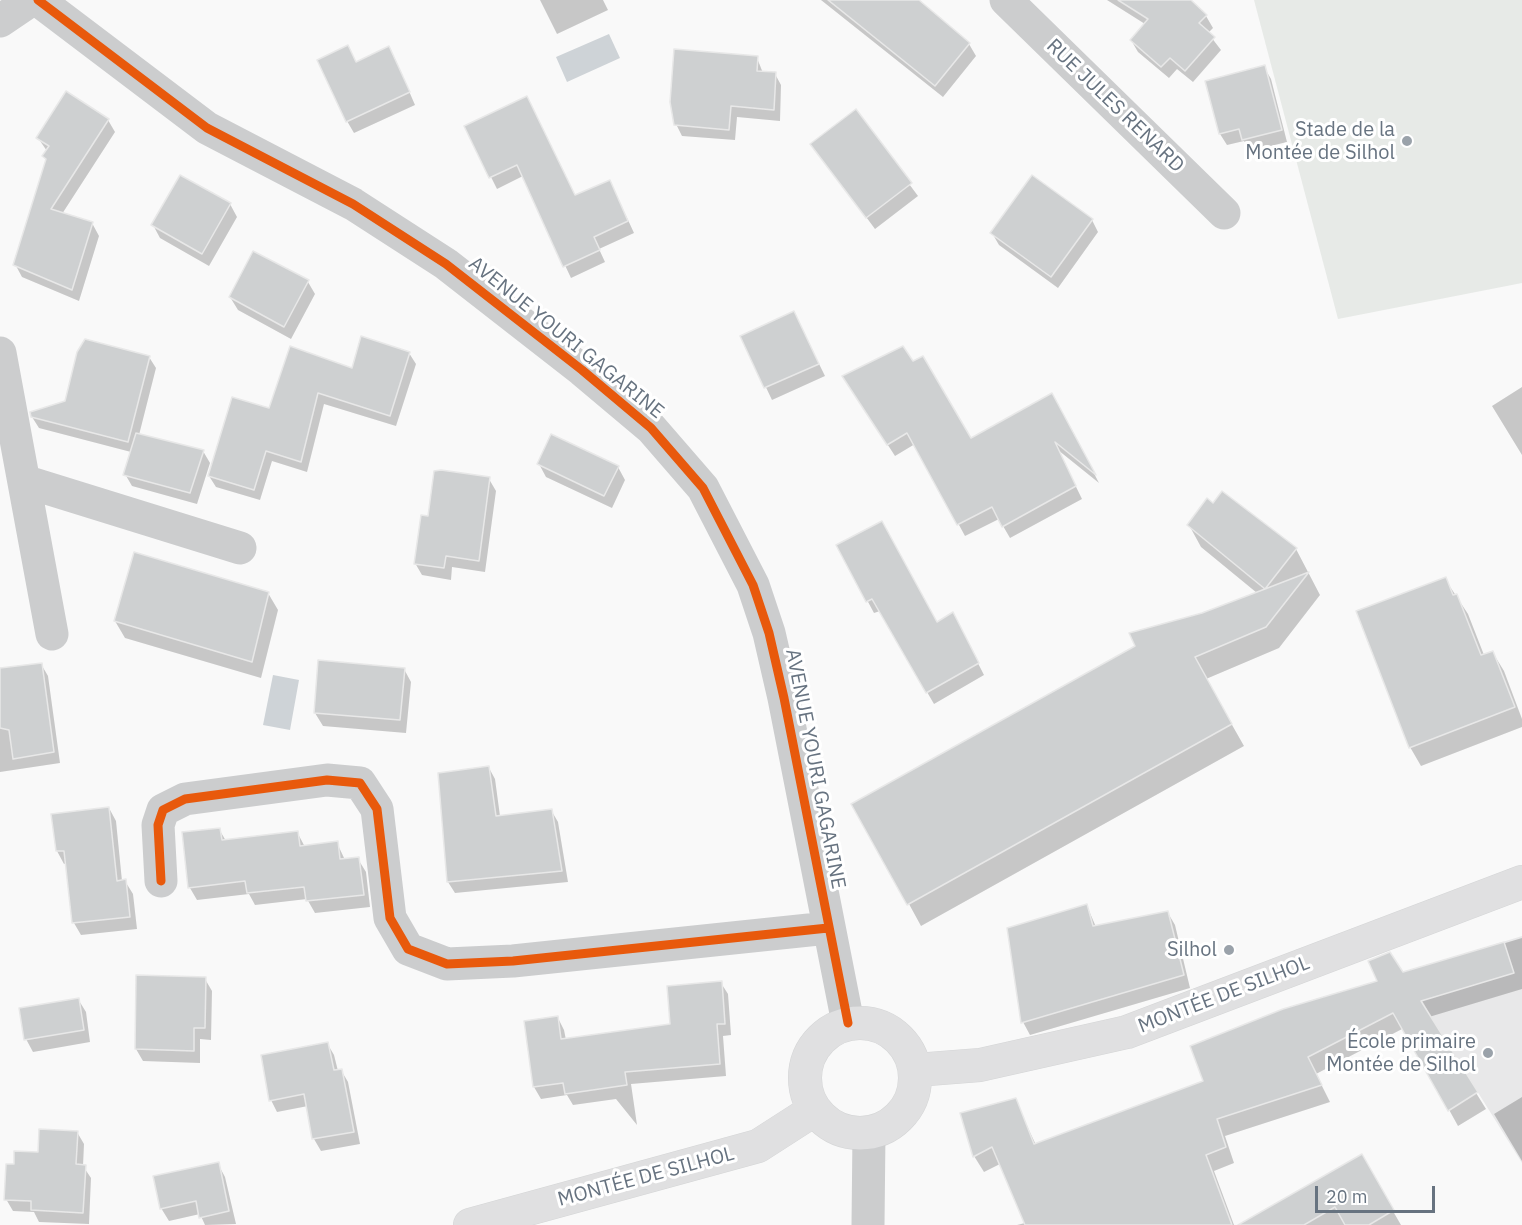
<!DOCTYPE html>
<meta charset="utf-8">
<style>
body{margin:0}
#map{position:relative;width:1522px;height:1225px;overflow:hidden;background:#f9f9f9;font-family:"IBM Plex Sans",sans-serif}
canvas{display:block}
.scale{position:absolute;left:1315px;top:1186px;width:120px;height:27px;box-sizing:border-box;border:3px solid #677380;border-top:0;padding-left:8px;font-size:18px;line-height:21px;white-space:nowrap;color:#677380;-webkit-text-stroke:4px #fff;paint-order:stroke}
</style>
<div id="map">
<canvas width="1522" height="1225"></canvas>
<div class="scale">20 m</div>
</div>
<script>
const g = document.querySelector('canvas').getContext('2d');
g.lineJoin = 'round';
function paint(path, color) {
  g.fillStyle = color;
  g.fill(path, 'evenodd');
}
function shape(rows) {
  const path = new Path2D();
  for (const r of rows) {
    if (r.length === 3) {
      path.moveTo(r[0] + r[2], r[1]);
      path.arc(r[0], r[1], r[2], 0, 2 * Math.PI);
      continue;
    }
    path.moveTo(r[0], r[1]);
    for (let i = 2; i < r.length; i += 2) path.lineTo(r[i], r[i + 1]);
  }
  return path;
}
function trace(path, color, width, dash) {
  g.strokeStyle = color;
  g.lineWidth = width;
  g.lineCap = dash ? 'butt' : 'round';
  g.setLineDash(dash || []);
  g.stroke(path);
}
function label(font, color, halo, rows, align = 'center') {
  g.font = font + ' "IBM Plex Sans",sans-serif';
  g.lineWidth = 6;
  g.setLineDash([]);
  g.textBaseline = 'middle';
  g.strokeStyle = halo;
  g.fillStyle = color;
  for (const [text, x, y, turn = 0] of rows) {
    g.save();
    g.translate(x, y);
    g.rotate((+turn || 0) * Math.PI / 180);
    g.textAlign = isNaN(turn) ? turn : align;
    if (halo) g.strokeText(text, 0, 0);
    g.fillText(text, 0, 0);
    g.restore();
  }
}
paint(shape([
 [1522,936,1522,1163,1429,1014,1408,971]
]), '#e8e8e9');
paint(shape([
 [1254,0,1522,0,1522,283,1338,319]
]), '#e7eae7');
paint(shape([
 [609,34,620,58,567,82,556,57],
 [273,675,299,680,290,730,263,725]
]), '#ced3d7');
paint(shape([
 [540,0,603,0,608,10,557,34],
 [821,0,916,0,969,44,976,56,943,97],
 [1107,0,1188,0,1206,16,1213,28,1208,33,1221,50,1193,82,1177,69,1169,78,1138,52,1131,40,1145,24],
 [757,58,763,73,775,74,781,85,780,121,737,117,735,140,682,136,676,124],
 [396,61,415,105,354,133,347,121,356,63],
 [1264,67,1271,79,1287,142,1250,151,1244,141,1227,145,1220,134,1207,82],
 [855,111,918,196,875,229,812,144],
 [108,120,115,132,62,214,92,223,99,236,79,301,22,277,15,264,46,162,44,156,47,151,38,138],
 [466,127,575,197,616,194,634,233,599,249,605,262,571,278,523,176,497,189],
 [230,204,237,217,209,266,160,238,153,225],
 [1092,220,1098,232,1058,288,999,245,992,233],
 [308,282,315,294,291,339,238,310,230,297],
 [794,313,825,376,772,400,742,337],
 [409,353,416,364,396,426,324,404,307,472,272,461,260,500,216,487,209,476,270,410,353,370],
 [149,357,156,368,139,435,203,451,210,463,197,504,132,486,125,474,131,452,39,428,32,417,66,402],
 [1522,387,1522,455,1492,406],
 [851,388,970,440,1059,407,1099,483,1058,450,1082,499,1010,538,999,519,965,536,915,444,895,456],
 [539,464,618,467,625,480,612,508,546,477],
 [489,479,496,491,485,572,452,567,451,580,422,575,415,563,429,518],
 [1189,525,1296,549,1320,595,1279,648,1206,679,1244,746,921,926,909,904,1203,615,1257,593,1201,547],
 [838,546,936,624,959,626,984,675,934,704,880,611,874,613],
 [1445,579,1468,614,1484,655,1493,653,1504,671,1522,719,1522,727,1421,766,1410,747],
 [268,593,278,610,261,678,125,638,115,621],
 [41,664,48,676,60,763,0,772,0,670],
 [404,669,411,682,406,733,323,726,315,713],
 [489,768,495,779,500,816,551,810,558,822,568,882,455,893,448,882],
 [109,808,116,821,122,881,125,881,133,894,137,929,81,935,74,923,67,863,64,864,57,851],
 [219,829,226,841,297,832,305,847,337,843,345,860,358,859,366,872,370,907,315,913,307,899,255,905,249,894,197,900,190,888],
 [1087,906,1096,927,1168,913,1175,925,1190,988,1030,1035,1023,1022],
 [1522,938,1522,989,1429,1017,1486,1109,1458,1126,1404,1028,1316,1074,1330,1102,1225,1136,1234,1163,1214,1171,1234,1225,1017,1225,1025,1223,1000,1164,984,1172,974,1156,1015,1100,1036,1145,1205,1082,1402,974],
 [205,979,212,991,211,1040,200,1039,200,1063,143,1061,136,1049],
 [721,983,728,994,731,1035,723,1036,726,1076,631,1084,637,1125,616,1099,573,1105,567,1095,541,1099,534,1087,526,1022,558,1018,564,1030,566,1040,672,1025],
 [78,999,86,1012,90,1042,33,1052,26,1039],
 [327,1043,334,1055,338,1071,341,1070,348,1082,360,1144,321,1151,314,1139,308,1106,277,1112,271,1100],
 [1522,1097,1522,1161,1494,1114],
 [77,1132,84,1144,83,1166,91,1178,89,1224,39,1222,34,1212,13,1211,6,1199,15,1166],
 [1361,1156,1401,1225,1241,1225],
 [218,1164,225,1177,236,1224,205,1225,200,1214,169,1221,161,1208]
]), '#0003');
const building = shape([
 [828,0,919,0,970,43,935,86,828,0],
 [1118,0,1191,0,1207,15,1199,23,1215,37,1185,71,1170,58,1161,67,1130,40,1148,19,1118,0],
 [348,45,356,62,389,46,410,92,346,122,317,60,348,45],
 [674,49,758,56,757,71,776,72,774,110,731,106,729,130,674,125,670,102,674,49],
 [1265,65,1282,130,1242,140,1239,129,1219,134,1205,81,1265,65],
 [66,91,109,119,51,209,93,222,72,290,13,265,46,159,42,156,49,146,36,138,66,91],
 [527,96,575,195,610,180,628,221,594,237,600,250,563,267,517,165,489,178,464,126,527,96],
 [856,109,912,183,866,218,810,144,856,109],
 [180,175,231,203,202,254,151,225,180,175],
 [1032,175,1093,219,1051,277,990,233,1032,175],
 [253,251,309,280,284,327,229,297,253,251],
 [794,311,819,364,764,388,740,336,794,311],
 [361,336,410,352,390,416,318,393,301,462,266,451,254,490,208,476,232,397,269,408,290,346,352,368,361,336],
 [85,339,150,356,128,442,31,417,30,412,65,401,77,352,85,339],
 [903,346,913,361,923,356,971,438,1052,393,1096,475,1055,442,1076,486,1002,527,992,507,957,525,907,433,887,445,842,376,903,346],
 [136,433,204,450,190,493,123,475,136,433],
 [551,434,619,466,604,496,537,464,551,434],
 [441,470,490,477,479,561,446,556,444,568,414,564,421,515,428,516,434,471,441,470],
 [1222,491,1297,548,1265,589,1309,572,1266,627,1195,657,1232,724,907,905,851,804,1135,646,1129,633,1202,613,1265,589,1187,525,1207,498,1213,503,1222,491],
 [882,521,937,622,953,612,979,663,926,693,872,599,866,602,836,545,882,521],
 [134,552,269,592,252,662,114,621,134,552],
 [1446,577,1453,595,1457,594,1481,655,1493,651,1515,707,1409,748,1356,611,1446,577],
 [318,660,405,668,400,720,314,713,318,660],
 [42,663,54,752,13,759,9,730,0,728,0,668,42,663],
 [489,766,496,816,552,809,562,871,447,882,438,773,489,766],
 [109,807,117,881,126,879,130,917,72,923,64,851,56,851,51,814,109,807],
 [220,828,222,840,298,831,300,846,338,841,340,859,359,857,364,895,306,901,304,887,247,893,245,881,188,888,182,832,220,828],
 [1087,904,1093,926,1168,911,1184,975,1021,1023,1007,928,1087,904],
 [1504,942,1514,973,1421,1001,1478,1092,1448,1111,1393,1013,1308,1057,1322,1085,1217,1119,1226,1147,1206,1155,1232,1225,1025,1225,992,1147,973,1157,960,1113,1016,1098,1034,1144,1203,1081,1190,1046,1283,1009,1377,981,1368,961,1390,952,1403,972,1504,942],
 [136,975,206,977,205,1028,194,1028,194,1051,135,1049,136,975],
 [722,981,725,1024,717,1024,720,1064,625,1072,627,1085,565,1094,563,1083,533,1087,524,1021,558,1016,561,1039,670,1024,667,986,722,981],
 [79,998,84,1030,24,1040,19,1008,79,998],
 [328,1042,334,1070,342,1069,354,1132,312,1139,304,1094,269,1101,261,1055,328,1042],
 [39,1129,78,1131,76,1164,86,1165,83,1213,31,1210,31,1201,4,1200,6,1164,14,1164,14,1151,38,1152,39,1129],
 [1362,1154,1394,1210,1369,1225,1345,1225,1335,1207,1304,1225,1238,1225,1362,1154],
 [219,1162,229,1211,199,1218,196,1201,160,1209,153,1176,219,1162]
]);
paint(building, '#ced0d1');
trace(building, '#e8e8e8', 1.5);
const major = shape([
 [860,1078,55],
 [916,1070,980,1065,1127,1032,1522,882],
 [470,1225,758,1146,814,1110]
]);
trace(major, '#d4d5d6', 34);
trace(shape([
 [38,0,207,128,353,204,446,264,582,370,651,428,703,488,753,585,769,633,784,698,848,1023],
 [1006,0,1224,213],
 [0,21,31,0],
 [0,353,52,634],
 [24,481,240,548],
 [161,881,158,825,163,810,185,799,327,780,360,783,377,809,390,918,408,949,447,964,513,961,828,928],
 [868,1225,869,1133]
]), '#cccdce', 33);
trace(major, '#e0e0e1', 33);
trace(shape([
 [38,0,207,128,353,204,446,264,582,370,651,428,703,488,753,585,769,633,784,698,848,1023],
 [161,881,158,825,163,810,185,799,327,780,360,783,377,809,390,918,408,949,447,964,513,961,828,928]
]), '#e8590c', 9);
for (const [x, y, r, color] of [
 [1407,141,6,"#9aa2aa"],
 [1229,950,6,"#9aa2aa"],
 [1488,1053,6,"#9aa2aa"]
]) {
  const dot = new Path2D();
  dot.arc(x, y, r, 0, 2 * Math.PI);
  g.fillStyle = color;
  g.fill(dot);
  trace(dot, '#fff', 2);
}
label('20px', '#677380', '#fff', [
 ["RUE JULES RENARD",1115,106,44],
 ["AVENUE YOURI GAGARINE",566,338,39],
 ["AVENUE YOURI GAGARINE",815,769,79],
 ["MONTÉE DE SILHOL",1224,995,-21],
 ["MONTÉE DE SILHOL",646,1177,-15]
]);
label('20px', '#677380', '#fff', [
 ["Stade de la",1395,130],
 ["Montée de Silhol",1395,153],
 ["Silhol",1217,950],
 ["École primaire",1476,1042],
 ["Montée de Silhol",1476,1065]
], 'right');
</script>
